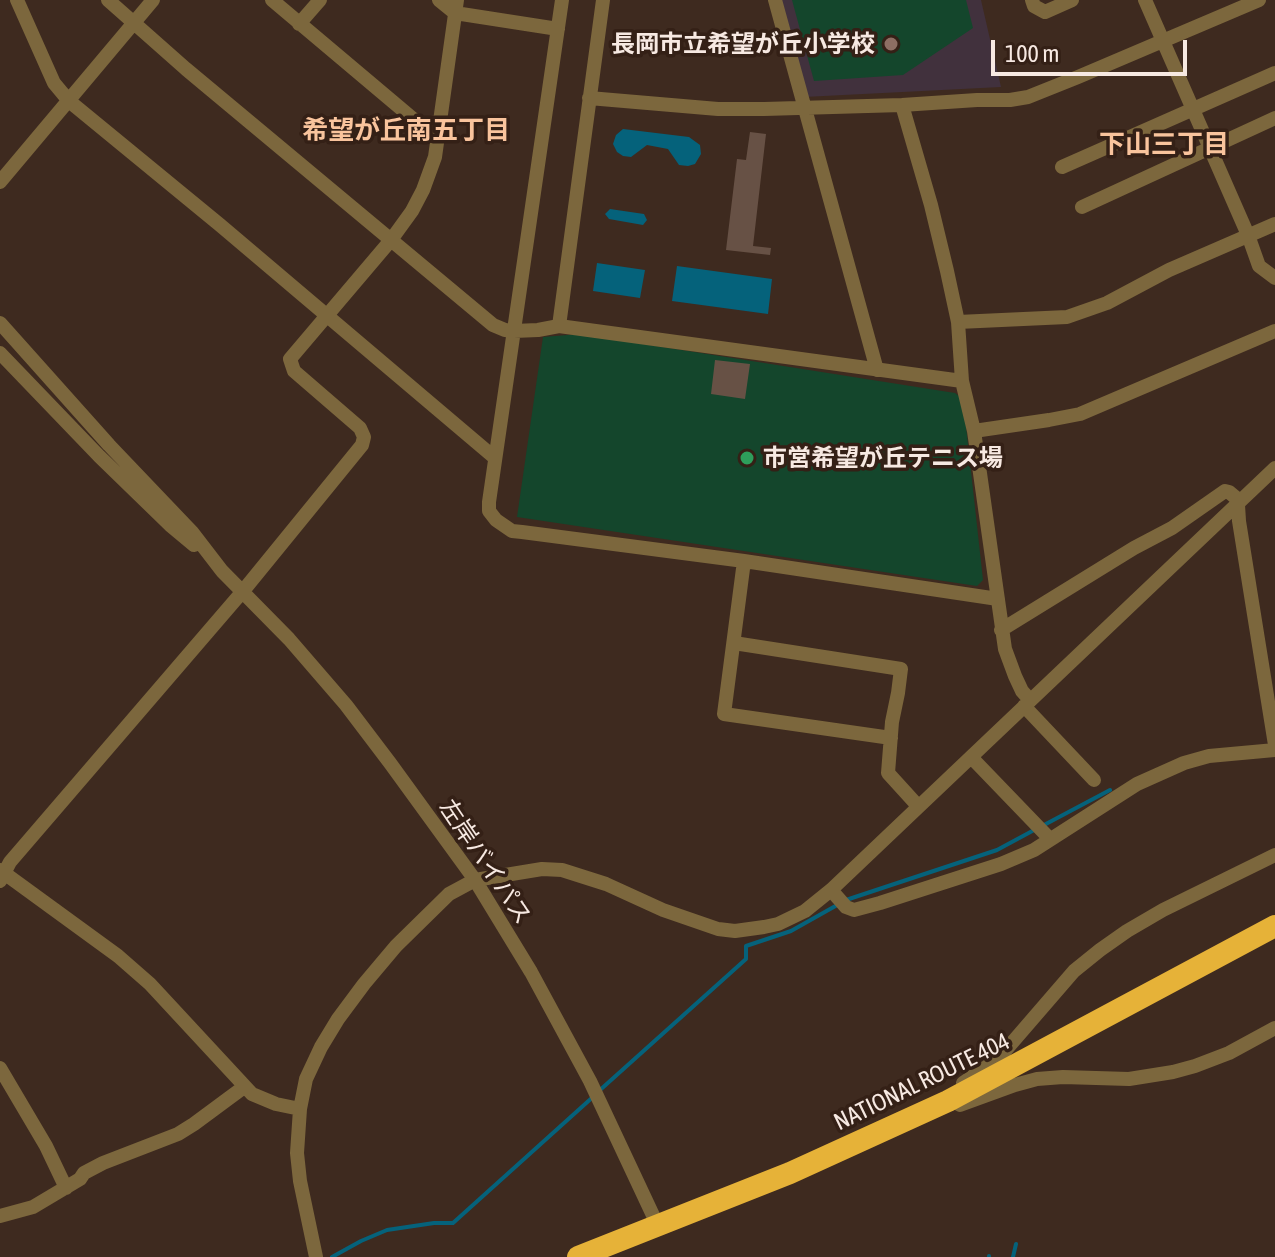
<!DOCTYPE html>
<meta charset="utf-8">
<style>
body{margin:0}
#map{position:relative;width:1275px;height:1257px;overflow:hidden;background:#3e2a1f;font-family:"Asap Condensed",sans-serif}
canvas{display:block}
.scale{position:absolute;left:991px;top:40px;width:196px;height:36px;box-sizing:border-box;border:4px solid #f7e9e2;border-top:0;padding-left:10px;font-size:24px;line-height:28px;white-space:nowrap;color:#f7e9e2;-webkit-text-stroke:6px #342016;paint-order:stroke}
</style>
<div id="map">
<canvas width="1275" height="1257"></canvas>
<div class="scale">100 m</div>
</div>
<script>
const g = document.querySelector('canvas').getContext('2d');
g.lineJoin = 'round';
function paint(path, color) {
  g.fillStyle = color;
  g.fill(path, 'evenodd');
}
function shape(rows) {
  const path = new Path2D();
  for (const r of rows) {
    path.moveTo(r[0], r[1]);
    for (let i = 2; i < r.length; i += 2) path.lineTo(r[i], r[i + 1]);
  }
  return path;
}
function trace(path, color, width, dash) {
  g.strokeStyle = color;
  g.lineWidth = width;
  g.lineCap = dash ? 'butt' : 'round';
  g.setLineDash(dash || []);
  g.stroke(path);
}
function label(font, color, halo, rows, align = 'center') {
  g.font = font + ' "Asap Condensed","Noto Sans JP",sans-serif';
  g.lineWidth = 7;
  g.setLineDash([]);
  g.textBaseline = 'middle';
  g.strokeStyle = halo;
  g.fillStyle = color;
  for (const [text, x, y, turn = 0] of rows) {
    g.save();
    g.translate(x, y);
    g.rotate((+turn || 0) * Math.PI / 180);
    g.textAlign = isNaN(turn) ? turn : align;
    if (halo) g.strokeText(text, 0, 0);
    g.fillText(text, 0, 0);
    g.restore();
  }
}
paint(shape([
 [779,0,981,0,1001,87,804,97]
]), '#41313d');
paint(shape([
 [792,0,966,0,973,28,903,75,814,81],
 [580,334,955,393,963,399,983,580,977,586,517,517,543,337]
]), '#14462c');
paint(shape([
 [623,129,689,137,700,145,701,154,695,164,688,166,679,165,668,149,647,145,631,157,623,156,617,152,613,144,616,135],
 [610,209,644,214,647,220,643,225,609,219,605,214],
 [597,263,645,270,640,298,593,291],
 [677,266,772,279,768,314,672,301]
]), '#05627b');
trace(shape([
 [1044,825,1110,790],
 [846,900,997,850,1036,829],
 [600,1090,746,959,746,946,791,931,839,904],
 [332,1257,361,1241,387,1230,434,1223,453,1223,594,1096],
 [989,1257,989,1256],
 [1013,1257,1016,1244]
]), '#05627b', 4);
paint(shape([
 [750,132,766,134,753,246,771,248,770,255,726,250,737,159,746,160],
 [715,360,750,364,745,399,711,394]
]), '#675145');
trace(shape([
 [17,0,54,83,69,101,220,225,495,458],
 [108,0,186,69,493,325,505,330,514,331,538,330,559,326,962,381],
 [272,0,437,139],
 [439,0,455,13,558,29],
 [562,0,489,502,489,511,496,520,512,531,522,532,744,561,998,599],
 [775,0,877,370],
 [1032,0,1034,6,1045,12,1072,0],
 [1145,0,1248,235,1259,266,1275,278],
 [299,24,320,0],
 [589,98,718,109,764,109,902,105,977,100,1010,100,1028,97,1078,77,1259,0],
 [902,105,931,205,947,271,958,322,962,381,974,431,1005,649,1015,676,1022,691,1030,700],
 [1062,167,1275,73],
 [0,182,153,0],
 [1082,207,1275,118],
 [958,322,1067,317,1107,303,1169,270,1275,224],
 [0,323,109,445,192,532,222,571,289,639,346,705,390,763,475,880,531,972,590,1081,658,1226],
 [559,326,603,0],
 [0,353,99,456,170,525,194,545],
 [974,431,1049,420,1080,414,1275,331],
 [744,561,724,714,891,738],
 [1001,630,1134,548,1172,528,1225,491,1229,492,1235,497,1238,505,1239,521,1275,745],
 [734,643,901,669,898,693,892,722,888,773,918,806],
 [1024,706,1094,780],
 [971,757,1050,839],
 [0,870,118,956,150,984,252,1094,276,1104,300,1109],
 [0,881,10,862,243,591,362,445,364,437,360,428,294,371,290,359,391,240,412,211,423,190,435,157,457,0],
 [831,890,846,907,854,910,880,903,1001,864,1034,850,1137,784,1184,763,1209,756,1275,750],
 [0,1068,46,1146,66,1188],
 [963,1083,998,1059,1074,971,1100,950,1127,931,1163,910,1275,855],
 [960,1105,1015,1085,1037,1079,1063,1077,1129,1079,1173,1072,1195,1066,1229,1053,1275,1028],
 [0,1216,33,1207,80,1179,84,1173,103,1163,178,1134,194,1124,244,1087],
 [316,1257,300,1181,297,1153,300,1109,306,1079,321,1047,338,1019,364,984,396,946,449,894,475,880,542,869,562,870,606,884,663,910,718,929,735,931,764,927,778,924,805,911,831,890,1275,468]
]), '#7c673d', 14);
trace(shape([
 [578,1257,790,1173,948,1101,1275,926]
]), '#e6b238', 22);
for (const [x, y, r, color] of [
 [891,44,8,"#8d6e63"],
 [747,458,8,"#2e9e5b"]
]) {
  const dot = new Path2D();
  dot.arc(x, y, r, 0, 2 * Math.PI);
  g.fillStyle = color;
  g.fill(dot);
  trace(dot, '#342016', 3);
}
label('bold 24px', '#f7e9e2', '#342016', [
 ["長岡市立希望が丘小学校",875,44],
 ["市営希望が丘テニス場",763,458,"left"]
], 'right');
label('24px', '#f7e9e2', '#342016', [
 ["左岸バイパス",485,862,56],
 ["NATIONAL ROUTE 404",922,1082,-26]
]);
label('bold 26px', '#f9c49d', '#342016', [
 ["希望が丘南五丁目",406,131],
 ["下山三丁目",1164,145]
]);
</script>
